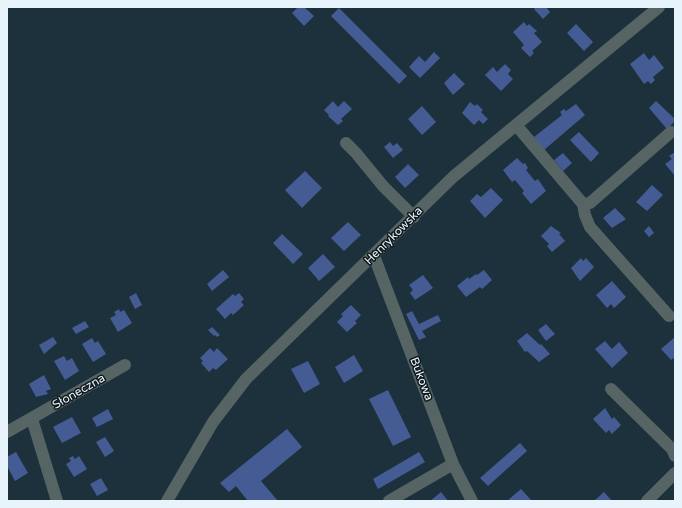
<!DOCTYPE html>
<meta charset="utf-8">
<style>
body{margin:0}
#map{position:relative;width:682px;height:508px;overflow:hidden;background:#1d313d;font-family:"Varela Round",sans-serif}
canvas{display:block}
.frame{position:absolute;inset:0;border:8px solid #e7f4fb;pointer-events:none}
</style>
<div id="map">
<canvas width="682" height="508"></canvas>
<div class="frame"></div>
</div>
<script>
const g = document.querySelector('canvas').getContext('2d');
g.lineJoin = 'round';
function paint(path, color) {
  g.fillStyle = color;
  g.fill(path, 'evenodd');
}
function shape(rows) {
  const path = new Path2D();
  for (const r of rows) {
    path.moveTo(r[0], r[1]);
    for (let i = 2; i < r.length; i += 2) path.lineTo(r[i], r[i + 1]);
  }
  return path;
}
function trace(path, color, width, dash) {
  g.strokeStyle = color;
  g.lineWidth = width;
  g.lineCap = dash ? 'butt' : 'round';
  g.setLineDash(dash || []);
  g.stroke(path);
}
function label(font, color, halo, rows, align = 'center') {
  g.font = font + ' "Varela Round",sans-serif';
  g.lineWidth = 3;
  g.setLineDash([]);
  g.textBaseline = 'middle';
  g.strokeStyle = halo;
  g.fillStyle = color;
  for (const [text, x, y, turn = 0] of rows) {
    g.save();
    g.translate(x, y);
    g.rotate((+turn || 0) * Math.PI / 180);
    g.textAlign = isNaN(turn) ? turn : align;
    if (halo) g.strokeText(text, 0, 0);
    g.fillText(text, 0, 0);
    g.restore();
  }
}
paint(shape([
 [298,7,304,7,314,16,304,26,292,13],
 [536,7,546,7,550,12,543,19,534,9],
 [339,8,407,76,399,84,331,16],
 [524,22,527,26,529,24,537,31,534,33,542,42,532,51,534,53,530,57,521,48,524,45,513,32],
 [576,24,593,42,584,51,567,33],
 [434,52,440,58,420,78,409,67,419,56,425,62],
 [644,53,649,60,654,55,664,68,653,77,655,80,651,84,648,81,644,84,630,64],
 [505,64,511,70,508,74,513,79,501,91,485,75,493,67,497,72],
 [454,73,465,84,453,95,444,83],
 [333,101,338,107,344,101,352,109,341,119,343,121,338,125,328,116,329,115,324,110],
 [656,101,675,119,675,121,667,129,649,108],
 [470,102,475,106,477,104,483,110,481,112,488,119,483,124,479,120,474,125,462,113],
 [576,104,585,115,544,150,534,137,562,115,560,112,564,109,566,111],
 [422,106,436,122,422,135,408,119],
 [579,132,599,153,591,162,570,140],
 [390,142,393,146,397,143,403,150,393,158,384,147],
 [675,152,675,176,665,164,672,159,669,156],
 [563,153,572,163,563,171,554,160],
 [517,158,523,164,525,163,528,168,526,170,535,181,538,179,546,191,531,204,522,193,524,191,515,180,512,182,503,170],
 [408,164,419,175,405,188,395,177],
 [305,171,322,188,302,208,285,190],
 [652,185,663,195,647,211,636,202],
 [491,188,503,200,485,218,470,201,477,194,481,197],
 [615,208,626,219,612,228,603,218],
 [348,222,361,235,344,251,331,238],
 [551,226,561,233,559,234,565,241,552,252,547,246,549,244,541,236],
 [649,226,654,233,649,237,644,231],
 [282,234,303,254,293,264,273,243],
 [323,254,335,267,319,281,308,268],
 [581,258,583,261,586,258,594,267,580,281,571,268],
 [223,270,229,277,212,291,207,284],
 [484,270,492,280,482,289,480,287,466,297,457,286,468,277,469,279,476,274,477,275],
 [423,275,433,288,415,300,410,293,413,290,409,285],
 [612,281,626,297,614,308,611,304,607,308,596,295],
 [136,293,142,305,135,309,129,297],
 [239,293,244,299,241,302,244,305,233,315,231,313,225,319,216,309,233,294,235,296],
 [351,305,361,315,355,321,357,323,347,332,337,322,343,316,341,314],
 [119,309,120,312,124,310,132,323,118,332,110,318,116,315,114,312],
 [412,311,419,324,438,315,441,321,422,331,426,337,419,340,406,314],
 [85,321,89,327,76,334,72,328],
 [546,324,555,334,546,341,538,330],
 [212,327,220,335,217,337,215,335,214,336,208,330],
 [527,333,540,345,541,344,550,354,539,362,527,351,525,352,517,341],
 [53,337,57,343,44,354,39,345],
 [675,337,675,357,671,360,661,349],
 [92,338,95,343,98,341,106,354,93,362,82,344],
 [605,341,612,349,619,342,628,353,612,368,595,349],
 [210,348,214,352,217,348,228,359,216,370,213,368,209,372,201,363,203,361,200,358],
 [354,355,363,371,344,383,335,367],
 [64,356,67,361,72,358,79,371,65,380,54,361],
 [308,361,320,384,304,393,291,369],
 [44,375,51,389,46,391,48,394,36,397,29,384],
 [388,390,411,437,393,446,369,399],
 [605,408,612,419,614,417,621,425,612,434,609,430,606,433,593,419],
 [108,409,113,419,97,427,92,418],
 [72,417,81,433,62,443,53,427],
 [287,429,302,447,261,481,278,501,248,501,236,486,229,492,220,483],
 [105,437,114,451,105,457,96,442],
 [520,443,527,451,488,486,480,478],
 [16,452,28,473,15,481,7,466,7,457],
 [419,452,425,462,378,489,373,479],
 [73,456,75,459,79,456,87,469,74,477,66,464,71,461,69,458],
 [101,478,108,490,97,496,90,484],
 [521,489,532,501,507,501],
 [441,492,448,501,430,501],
 [604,492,612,501,594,501]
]), '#445c93');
trace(shape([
 [516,125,583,204,585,215,590,227,669,316],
 [346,143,356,153,383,186,414,217],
 [583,204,590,203,671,132],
 [374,256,453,464,472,501],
 [611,389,672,449,675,456],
 [32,419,57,501],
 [7,432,125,365],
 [167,501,213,422,246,379,453,177,659,7],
 [389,501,453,464],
 [647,501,675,473]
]), '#576464', 12);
label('12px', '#e7f4fb', '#0f181d', [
 ["Henrykowska",394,236,-45],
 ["Bukowa",421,379,69],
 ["Słoneczna",79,392,-30]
]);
</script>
